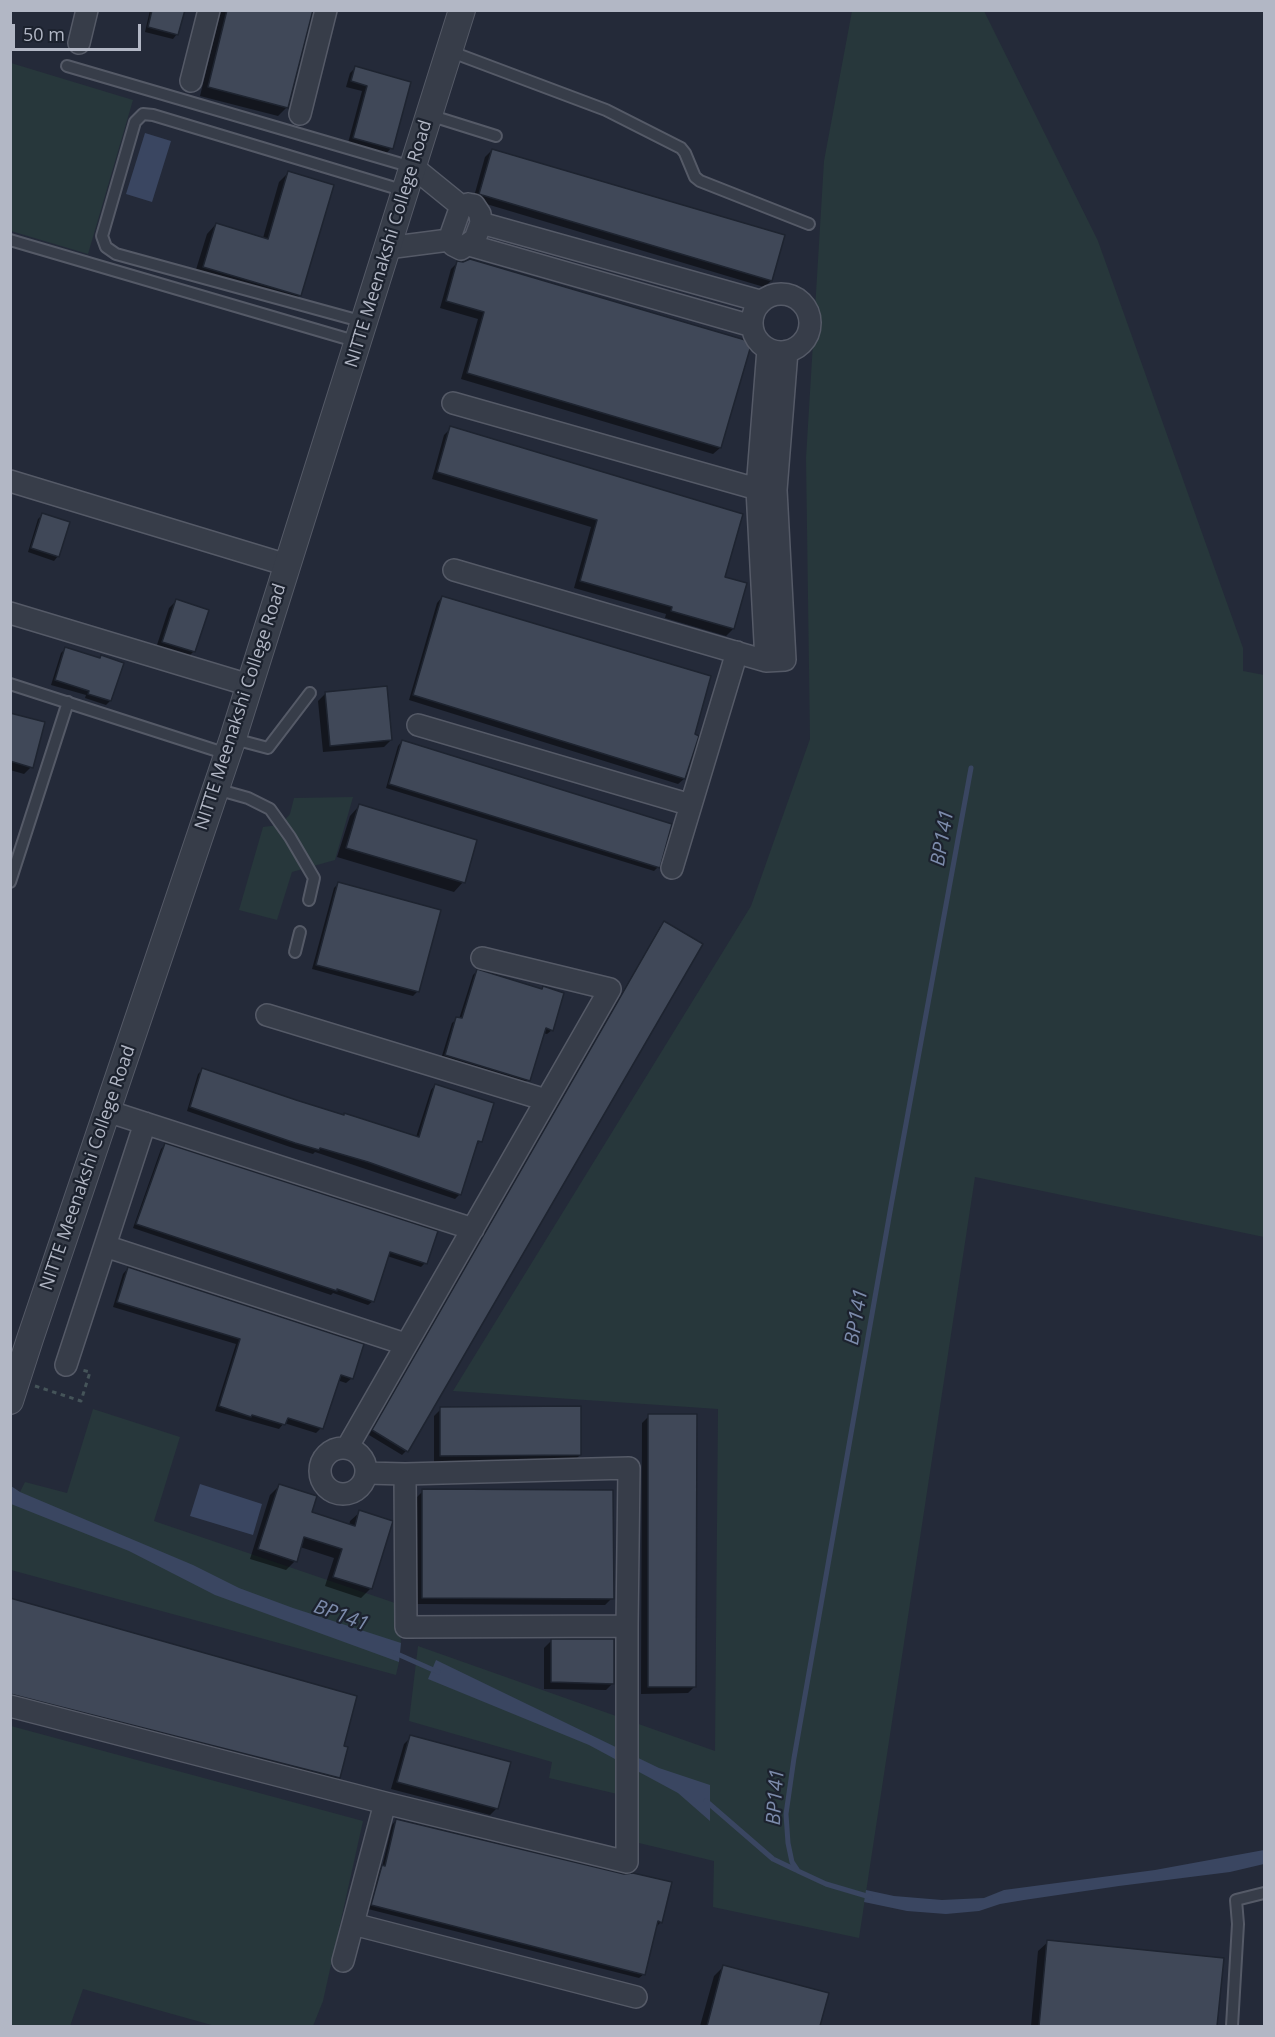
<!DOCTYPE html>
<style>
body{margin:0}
#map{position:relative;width:1275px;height:2037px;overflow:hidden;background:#242a39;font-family:"Open Sans",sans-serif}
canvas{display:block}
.frame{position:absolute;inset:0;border:12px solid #b2b7c5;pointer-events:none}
.scale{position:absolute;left:12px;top:24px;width:129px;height:27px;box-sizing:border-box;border:3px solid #b2b7c5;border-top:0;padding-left:8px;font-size:18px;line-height:21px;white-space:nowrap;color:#b2b7c5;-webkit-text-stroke:4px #1c222e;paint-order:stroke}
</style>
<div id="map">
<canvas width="1275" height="2037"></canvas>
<div class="frame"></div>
<div class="scale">50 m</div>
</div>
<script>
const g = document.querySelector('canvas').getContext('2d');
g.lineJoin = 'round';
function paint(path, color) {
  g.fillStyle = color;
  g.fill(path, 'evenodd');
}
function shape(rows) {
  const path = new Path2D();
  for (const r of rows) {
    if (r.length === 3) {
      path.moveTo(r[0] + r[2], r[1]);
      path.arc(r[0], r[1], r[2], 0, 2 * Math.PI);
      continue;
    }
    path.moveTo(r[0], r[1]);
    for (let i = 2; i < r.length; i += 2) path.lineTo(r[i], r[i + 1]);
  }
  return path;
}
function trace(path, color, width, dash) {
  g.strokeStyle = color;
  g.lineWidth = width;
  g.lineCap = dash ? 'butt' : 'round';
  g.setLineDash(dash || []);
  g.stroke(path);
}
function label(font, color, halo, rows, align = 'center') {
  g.font = font + ' "Open Sans",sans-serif';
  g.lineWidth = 4.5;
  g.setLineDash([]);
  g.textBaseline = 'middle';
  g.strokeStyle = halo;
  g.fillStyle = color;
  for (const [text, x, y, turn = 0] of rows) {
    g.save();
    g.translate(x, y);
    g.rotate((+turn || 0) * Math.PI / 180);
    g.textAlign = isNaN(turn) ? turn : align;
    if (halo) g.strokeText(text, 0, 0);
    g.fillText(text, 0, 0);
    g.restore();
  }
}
paint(shape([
 [852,11,984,11,1098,241,1243,648,1243,671,1264,675,1264,1237,975,1177,859,1938,713,1907,714,1861,618,1838,630,1797,549,1778,552,1762,409,1721,418,1646,715,1751,718,1409,453,1391,751,906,810,739,806,458,824,161],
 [11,63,133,100,88,254,11,231],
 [353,797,335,860,292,872,277,920,239,910,263,827,278,825,284,821,290,814,294,798],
 [93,1409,180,1437,154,1521,398,1604,401,1643,399,1662,396,1675,11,1570,10,1486,20,1492,25,1482,67,1493],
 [11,1726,363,1821,323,2001,313,2026,215,2026,83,1989,70,2026,11,2026]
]), '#27373b');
paint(shape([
 [145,133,171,141,152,202,126,194],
 [200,1484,262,1504,253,1535,190,1516],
 [11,1486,20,1492,193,1565,239,1588,293,1608,401,1643,399,1662,215,1595,129,1551,11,1504],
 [436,1660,659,1768,710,1785,710,1821,678,1793,589,1745,428,1679],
 [1264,1850,1264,1864,1230,1872,1119,1886,1024,1900,1000,1904,979,1911,946,1914,907,1911,864,1902,866,1890,894,1896,942,1900,984,1898,1004,1890,1155,1870]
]), '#3a4661');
paint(shape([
 [150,10,183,10,177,34,173,39,145,32],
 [221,10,311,10,287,107,278,116,200,96],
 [356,67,409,83,391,148,386,154,348,143,362,91,346,87,350,73],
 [492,150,771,281,764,287,473,200,485,157],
 [289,172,300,295,291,305,194,276,207,234,216,224,263,238,279,182],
 [458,262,720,448,713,454,461,379,478,319,440,308,451,269],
 [451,428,723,578,745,585,733,629,726,636,665,618,666,614,574,588,591,527,432,479,444,435],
 [43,514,58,556,54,561,28,552,38,519],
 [442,597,693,735,684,779,678,784,409,700,437,603],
 [176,601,194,651,187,658,156,648,169,608],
 [65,649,110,701,106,705,85,698,86,695,51,685,61,653],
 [325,694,391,740,384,747,323,752,318,701],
 [10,714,31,767,24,774,10,770],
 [402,741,658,867,654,871,386,788,398,746],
 [359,806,463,882,454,892,337,857,350,816],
 [338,884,439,911,417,992,413,996,312,969,334,888],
 [665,923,406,1451,402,1455,369,1435,660,927],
 [477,971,552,1030,547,1034,543,1033,528,1080,524,1084,441,1059,452,1023,457,1019,459,1019,473,975],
 [203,1069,295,1102,343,1116,345,1114,416,1137,431,1090,435,1085,492,1104,481,1141,471,1137,470,1140,479,1143,475,1145,460,1194,455,1199,315,1152,313,1154,290,1147,187,1111,198,1074],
 [165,1145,425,1263,421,1267,387,1256,373,1301,368,1305,333,1293,331,1295,133,1228,161,1149],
 [128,1268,352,1378,346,1383,337,1380,321,1428,316,1433,284,1423,279,1429,215,1411,236,1344,113,1307,123,1274],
 [441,1409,580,1455,573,1462,434,1462,434,1416],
 [649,1416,695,1686,688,1693,641,1694,642,1423],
 [279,1486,310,1513,349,1526,350,1521,360,1512,371,1588,361,1598,325,1586,334,1558,300,1547,295,1561,286,1570,250,1559,270,1495],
 [423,1491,612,1598,605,1605,416,1604,416,1498],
 [10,1600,339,1777,334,1782,10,1698],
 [551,1641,613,1683,606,1690,544,1689,544,1648],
 [411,1737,497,1808,490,1815,391,1789,404,1744],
 [396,1820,661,1922,657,1926,644,1974,639,1978,368,1909,378,1871,382,1867,392,1825],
 [1048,1942,1222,1960,1215,2026,1031,2026,1038,1951],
 [723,1967,827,1994,818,2026,700,2026,714,1976]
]), '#0007');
trace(shape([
 [395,1653,438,1672],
 [706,1801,773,1859,796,1870],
 [870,1897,826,1884,798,1871,792,1862,788,1843,786,1814,794,1758,891,1206,971,768]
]), '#3a4661', 5);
const building = shape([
 [152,10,185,10,178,35,148,27,152,10],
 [227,10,313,10,288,108,208,87,227,10],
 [355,66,411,82,393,149,353,138,367,86,351,81,355,66],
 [492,149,785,235,772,281,482,195,479,194,492,149],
 [288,171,334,185,301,296,203,267,216,223,268,239,288,171],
 [470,259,752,342,721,448,467,373,484,312,446,301,457,261,463,262,470,259],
 [450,426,743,514,725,577,747,583,734,629,671,611,672,607,580,581,597,520,437,472,450,426],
 [42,513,70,522,59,557,31,548,42,513],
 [442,596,711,676,695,734,699,736,685,779,413,695,442,596],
 [176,599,209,610,195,652,162,642,176,599],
 [65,647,100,658,101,655,124,663,111,701,88,694,89,691,55,680,65,647],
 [387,686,392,740,330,746,325,692,387,686],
 [10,713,45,722,33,768,10,761,10,713],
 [402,740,672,824,660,868,389,784,402,740],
 [359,804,477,840,465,883,346,848,359,804],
 [338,882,441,910,419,992,316,965,338,882],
 [664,921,703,944,408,1452,372,1430,664,921],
 [477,969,542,989,543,986,564,993,553,1031,546,1028,530,1081,445,1055,456,1017,462,1018,477,969],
 [202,1068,296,1100,344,1115,344,1113,419,1137,435,1084,494,1103,482,1142,478,1141,461,1195,368,1162,320,1148,319,1150,295,1143,190,1107,202,1068],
 [165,1143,438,1231,427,1264,390,1252,374,1302,337,1289,337,1291,136,1224,165,1143],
 [128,1267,364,1344,353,1379,341,1375,323,1429,288,1418,285,1425,252,1415,251,1417,219,1406,240,1339,117,1302,128,1267],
 [581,1406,581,1455,440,1456,440,1407,581,1406],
 [648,1414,697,1414,696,1687,648,1687,648,1414],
 [279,1484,317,1496,312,1512,355,1526,359,1510,393,1521,372,1589,333,1577,342,1549,304,1537,297,1562,258,1549,279,1484],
 [422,1489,613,1490,614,1599,422,1598,422,1489],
 [10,1598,357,1696,344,1746,348,1747,340,1778,10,1694,10,1598],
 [551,1639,614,1639,614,1684,551,1682,551,1639],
 [410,1735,511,1762,498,1809,397,1782,410,1735],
 [396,1819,624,1874,633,1873,672,1882,662,1923,658,1921,645,1975,371,1905,382,1865,385,1866,396,1819],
 [1047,1940,1224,1958,1217,2026,1039,2026,1047,1940],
 [723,1965,829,1993,820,2026,707,2026,723,1965]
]);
paint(building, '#404858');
trace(building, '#1e2430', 1.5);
const service = shape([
 [449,51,606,110,681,148,685,153,695,177,700,181,809,224],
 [67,66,412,167],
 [429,115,496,136],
 [10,240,358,342],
 [364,322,116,254,106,247,102,236,135,122,143,114,153,115,405,191],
 [10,684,227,754],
 [234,739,268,748,310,693],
 [216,789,248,798,270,809,290,837,314,878,309,900],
 [10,882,68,702],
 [295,952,300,932],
 [1232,2026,1238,1924,1236,1900,1264,1893]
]);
const minor = shape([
 [79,43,87,10],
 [191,81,209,10],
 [300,114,326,10],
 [413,167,461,206],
 [468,204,474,205,480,214,481,223,475,239,461,249,453,245,449,240,461,206,468,204],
 [481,223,760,301],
 [469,245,752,326],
 [387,248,449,240],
 [781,323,29],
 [453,403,757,489,776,490],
 [10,481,287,565],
 [454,570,766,661,785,660,776,490,787,351],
 [10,613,249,685],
 [766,661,757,489,768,349],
 [418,725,691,805],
 [672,868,737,652],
 [267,1015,546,1100],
 [107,1111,473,1229],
 [105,1246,405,1344],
 [66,1365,145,1123],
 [343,1471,23],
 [347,1448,610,989,482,958],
 [405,1474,406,1627,627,1626],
 [10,1706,385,1803,627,1862,627,1626,629,1468,405,1474,366,1473],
 [353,1924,636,1997],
 [343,1961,385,1803]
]);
const tertiary = shape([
 [10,1401,30,1339,233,738,462,10]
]);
trace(service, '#555a67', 14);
trace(minor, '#555a67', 24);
trace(tertiary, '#555a67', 28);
trace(shape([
 [35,1386,81,1401,90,1372,82,1370]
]), '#455459', 3, [4.5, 4.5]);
trace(service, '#373d49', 10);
trace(minor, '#373d49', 21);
trace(tertiary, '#373d49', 26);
label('18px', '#b2b7c5', '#1c222e', [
 ["NITTE Meenakshi College Road",389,244,-73],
 ["NITTE Meenakshi College Road",241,707,-72],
 ["NITTE Meenakshi College Road",88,1168,-71]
]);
label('italic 20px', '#7c8bab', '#1c222e', [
 ["BP141",943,838,-80],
 ["BP141",857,1317,-80],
 ["BP141",341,1616,20],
 ["BP141",776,1797,-86]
]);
</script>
